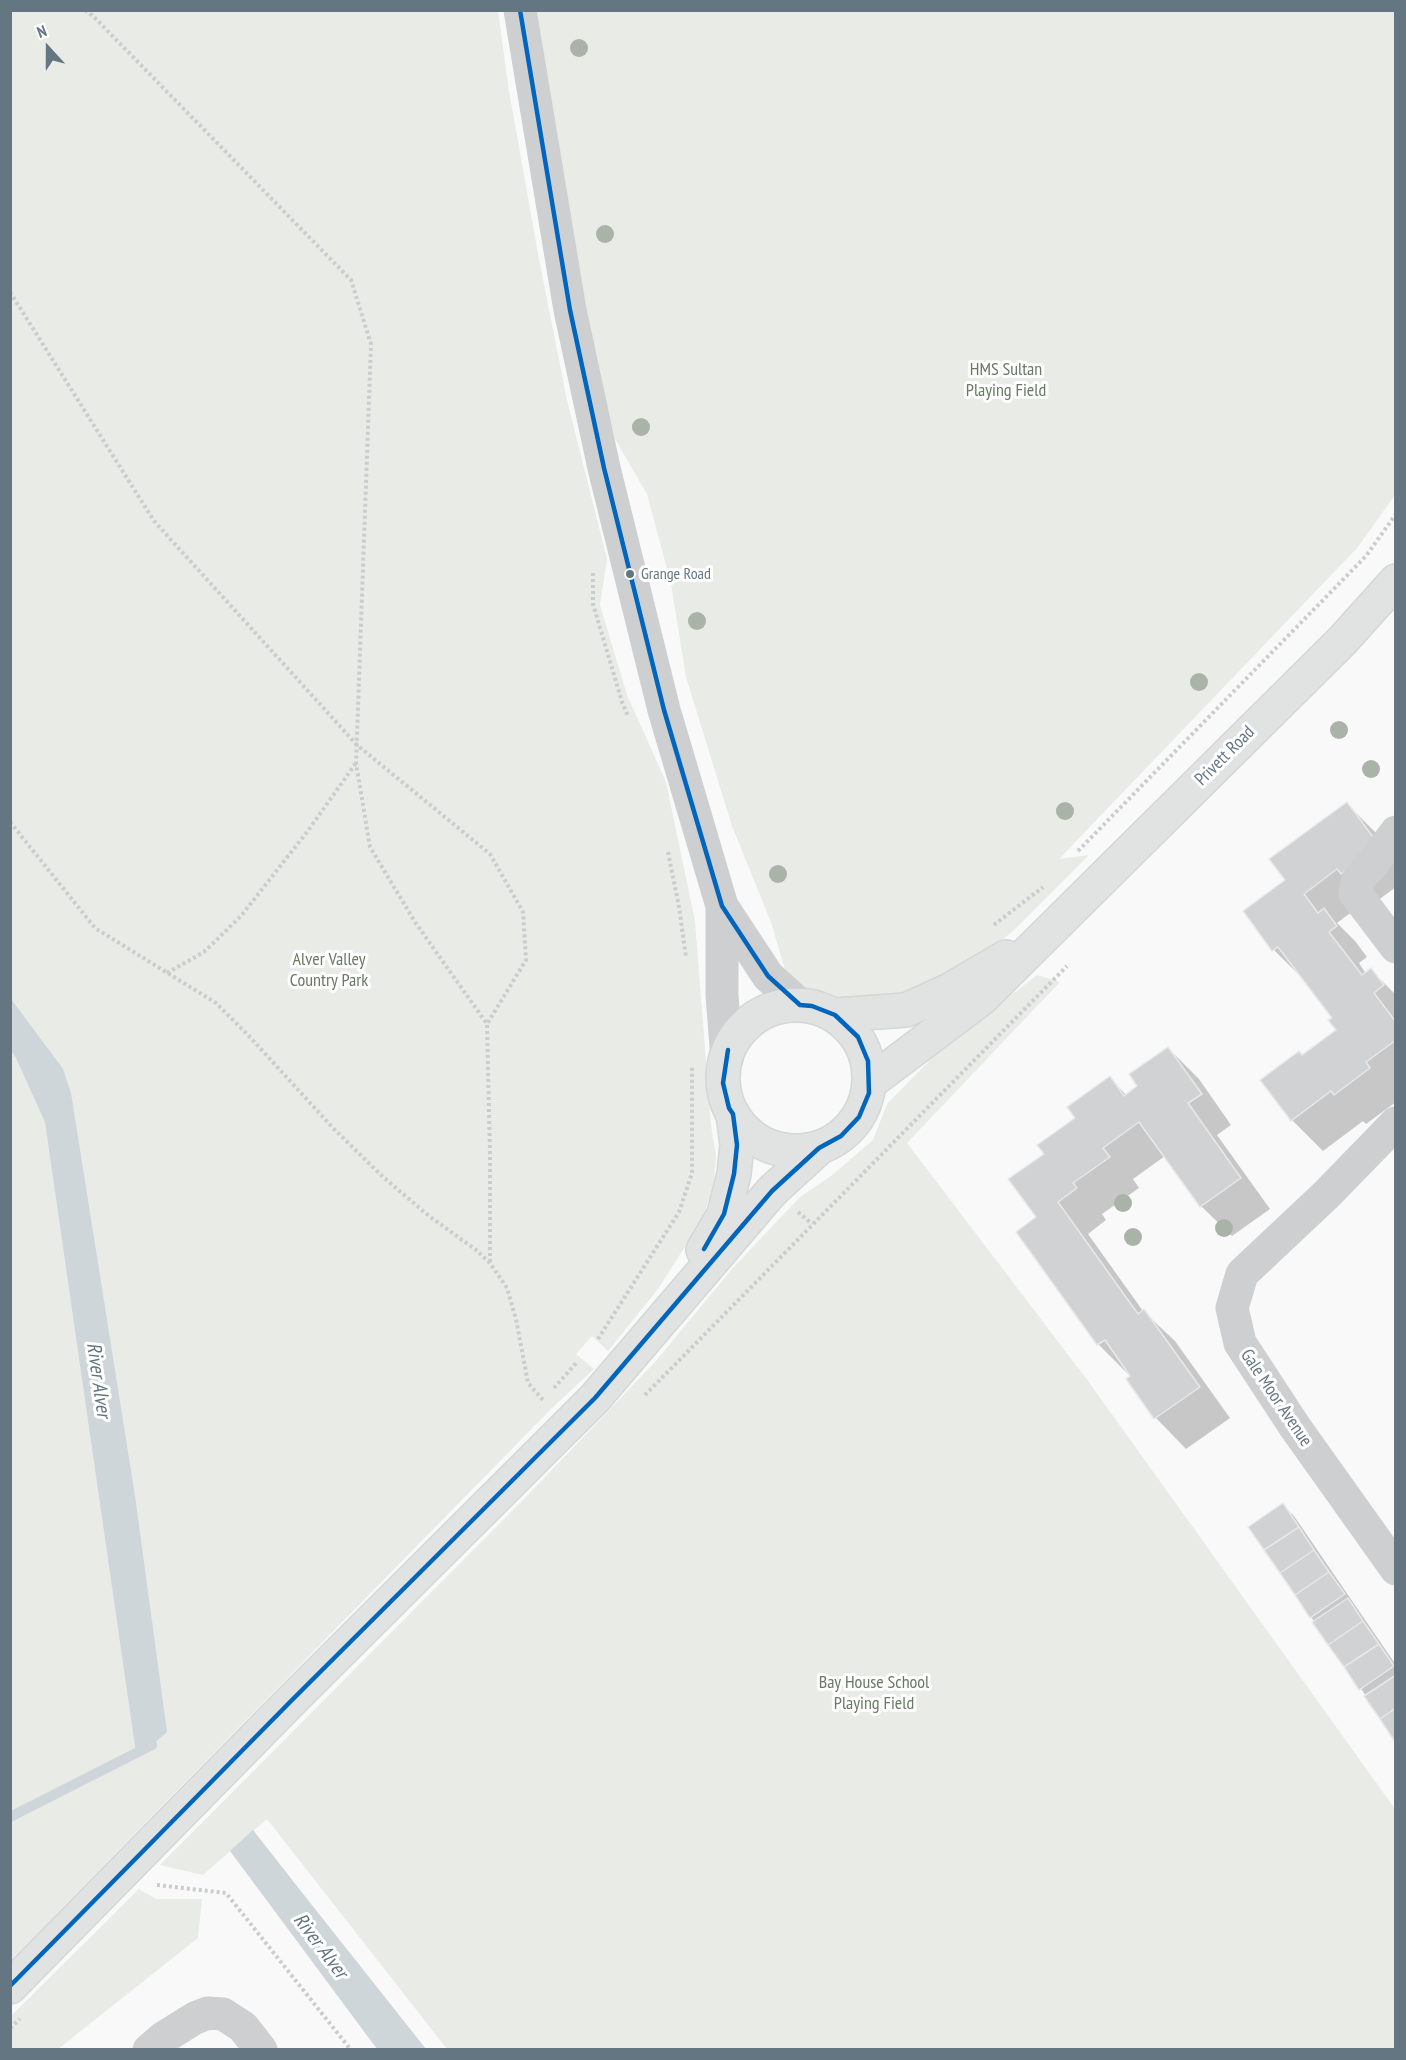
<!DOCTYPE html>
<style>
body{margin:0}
#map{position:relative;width:1406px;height:2060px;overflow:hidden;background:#f9f9f9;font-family:"PT Sans Narrow",sans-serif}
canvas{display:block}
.frame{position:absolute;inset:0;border:12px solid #657683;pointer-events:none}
.north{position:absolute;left:18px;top:18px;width:60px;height:60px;-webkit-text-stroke:4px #fff;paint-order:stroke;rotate:339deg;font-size:16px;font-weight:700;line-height:24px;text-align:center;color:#657683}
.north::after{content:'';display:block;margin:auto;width:21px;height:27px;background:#657683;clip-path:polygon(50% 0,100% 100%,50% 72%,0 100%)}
</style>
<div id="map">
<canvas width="1406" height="2060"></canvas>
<div class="frame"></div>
<div class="north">N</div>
</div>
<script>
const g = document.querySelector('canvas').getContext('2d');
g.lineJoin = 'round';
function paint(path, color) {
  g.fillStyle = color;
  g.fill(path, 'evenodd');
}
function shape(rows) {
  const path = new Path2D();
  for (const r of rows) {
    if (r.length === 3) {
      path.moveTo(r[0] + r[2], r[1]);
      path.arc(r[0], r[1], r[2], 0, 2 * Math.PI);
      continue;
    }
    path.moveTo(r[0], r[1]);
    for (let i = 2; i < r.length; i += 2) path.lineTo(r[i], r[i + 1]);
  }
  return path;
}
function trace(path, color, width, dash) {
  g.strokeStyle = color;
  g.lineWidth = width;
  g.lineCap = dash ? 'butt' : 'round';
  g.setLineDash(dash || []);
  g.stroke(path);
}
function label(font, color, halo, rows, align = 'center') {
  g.font = font + ' "PT Sans Narrow",sans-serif';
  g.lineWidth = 6;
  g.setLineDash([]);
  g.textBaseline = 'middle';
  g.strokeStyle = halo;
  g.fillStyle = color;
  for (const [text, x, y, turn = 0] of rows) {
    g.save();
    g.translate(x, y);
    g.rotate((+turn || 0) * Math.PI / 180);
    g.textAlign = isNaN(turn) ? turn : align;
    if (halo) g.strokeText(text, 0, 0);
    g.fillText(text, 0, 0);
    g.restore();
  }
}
paint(shape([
 [11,11,498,11,509,91,538,254,567,400,607,559,600,605,627,695,666,782,695,921,711,1125,716,1156,713,1190,700,1223,658,1289,608,1351,592,1336,576,1354,594,1369,552,1408,11,1960],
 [537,11,1395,11,1395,495,1358,547,1059,859,1089,855,1014,930,975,962,913,993,829,1002,787,976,771,922,732,826,686,677,671,584,647,494,615,439,598,368,569,219],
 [1037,975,1060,982,907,1143,1088,1381,1395,1809,1395,2049,447,2049,267,1819,203,1875,160,1865,525,1498,655,1362,732,1269,800,1197,831,1176,873,1140,887,1104,937,1053],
 [139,1889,156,1899,202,1899,198,1938,58,2049,11,2049,11,2016]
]), '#e8ebe6');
paint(shape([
 [11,999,63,1069,71,1093,135,1496,167,1732,152,1745,136,1753,45,1122,16,1058,11,1050],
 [253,1830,304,1895,426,2049,377,2049,230,1851]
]), '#ced6d9');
paint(shape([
 [1346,803,1377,834,1396,859,1396,887,1373,904,1369,899,1337,923,1355,941,1367,957,1359,963,1366,974,1371,970,1396,995,1396,1102,1366,1124,1363,1121,1323,1151,1292,1120,1262,1081,1303,1057,1338,1030,1334,1018,1304,980,1274,950,1287,880],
 [1168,1048,1199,1079,1231,1125,1217,1135,1270,1209,1232,1236,1201,1206,1165,1156,1133,1179,1139,1188,1102,1214,1106,1220,1088,1234,1143,1311,1175,1341,1230,1418,1186,1449,1156,1418,1128,1380,1131,1377,1098,1344,1018,1232,1038,1218,1077,1119,1110,1078,1127,1096,1139,1087],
 [1283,1505,1294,1516,1396,1665,1396,1739,1311,1617]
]), '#0003');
trace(shape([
 [10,1817,152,1745]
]), '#ced6d9', 10);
const building = shape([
 [1347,802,1379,845,1341,874,1337,869,1304,894,1318,913,1324,908,1337,926,1329,932,1362,975,1371,968,1384,985,1374,993,1396,1022,1396,1040,1366,1062,1370,1068,1334,1095,1331,1091,1291,1121,1260,1080,1299,1051,1302,1055,1336,1030,1328,1020,1332,1018,1278,947,1272,951,1243,911,1285,880,1269,859,1347,802],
 [1168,1047,1202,1094,1188,1103,1241,1178,1200,1207,1139,1122,1103,1148,1110,1157,1073,1183,1077,1188,1058,1202,1138,1314,1144,1309,1200,1387,1154,1419,1126,1379,1130,1376,1105,1340,1097,1345,1016,1232,1036,1217,1008,1179,1044,1154,1037,1145,1075,1118,1067,1107,1110,1076,1124,1096,1137,1086,1129,1074,1168,1047],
 [1283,1503,1299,1527,1264,1550,1248,1527,1283,1503],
 [1299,1527,1314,1550,1280,1573,1264,1550,1299,1527],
 [1314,1550,1329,1572,1295,1595,1280,1573,1314,1550],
 [1329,1572,1345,1594,1310,1618,1295,1595,1329,1572],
 [1348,1598,1363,1621,1328,1645,1312,1622,1348,1598],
 [1363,1621,1379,1644,1344,1667,1328,1645,1363,1621],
 [1379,1644,1394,1666,1359,1690,1344,1667,1379,1644],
 [1396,1675,1396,1708,1380,1719,1364,1696,1396,1675],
 [1396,1708,1396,1742,1395,1742,1380,1719,1396,1708]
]);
paint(building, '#d0d2d3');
trace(building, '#e8e8e8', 1.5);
const major = shape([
 [796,1078,73],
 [835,1015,906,1010,948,991,1006,957],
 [869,1083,982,998,1342,641,1396,581],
 [703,1250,724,1214,734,1174,737,1145,733,1114],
 [10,1987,292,1700,595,1398,772,1191,819,1148]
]);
trace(major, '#d5d6d7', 36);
trace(shape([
 [85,10,93,16,351,280,371,344,356,763,370,847,415,922,487,1024,490,1154,490,1263],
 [10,292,154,521,357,745,490,854,523,912,526,960,487,1024],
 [593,573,593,604,622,702,628,716],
 [10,822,95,928,216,1003,248,1035,333,1128,383,1177,429,1216,475,1249,490,1263,507,1288,516,1319,528,1383,543,1400],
 [1078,851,1366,556,1396,514],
 [668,852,679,907,686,957],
 [994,925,1043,887],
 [167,973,204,952,241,916,307,832,356,763],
 [798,1212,812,1224],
 [598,1339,679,1212,692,1173,692,1066],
 [554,1388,577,1362],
 [645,1395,1067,966],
 [157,1885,226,1893,351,2050],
 [10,2028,20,2019]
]), '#cbcccd', 4, [3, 3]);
trace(shape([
 [520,10,570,310,604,468,664,710,722,906,768,976,800,1005],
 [1396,832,1373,863,1358,880,1355,893,1396,947],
 [722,906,722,995,727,1059],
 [1396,1123,1327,1194,1242,1274,1232,1308,1240,1343,1295,1427,1396,1569],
 [149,2050,163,2038,195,2018,208,2013,223,2014,243,2027,261,2050]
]), '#cecfd0', 33);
trace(major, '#e1e2e2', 33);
trace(shape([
 [704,1249,724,1214,734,1174,737,1145,733,1114,729,1108,723,1083,728,1050],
 [10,1986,292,1700,595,1398,772,1191,819,1148,841,1136,859,1117,869,1093,868,1061,858,1037,835,1015,812,1006,800,1005,768,976,722,906,664,710,604,468,570,310,520,10]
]), '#0065bd', 4.5);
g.fillStyle = '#a9b3a7';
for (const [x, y] of [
 [579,48],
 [605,234],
 [641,427],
 [697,621],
 [1199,682],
 [1339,730],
 [1371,769],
 [1065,811],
 [778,874],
 [1123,1203],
 [1224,1228],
 [1133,1237]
]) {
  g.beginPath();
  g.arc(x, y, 9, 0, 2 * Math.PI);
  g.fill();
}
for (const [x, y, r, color] of [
 [630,574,5,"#657683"]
]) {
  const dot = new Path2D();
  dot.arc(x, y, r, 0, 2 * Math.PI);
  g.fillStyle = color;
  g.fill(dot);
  trace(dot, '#fff', 2);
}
label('16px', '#657683', '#fff', [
 ["Grange Road",641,574]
], 'left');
label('18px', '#687a64', '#fff', [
 ["HMS Sultan",1006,370],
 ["Playing Field",1006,391],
 ["Alver Valley",329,960],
 ["Country Park",329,981],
 ["Bay House School",874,1683],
 ["Playing Field",874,1704]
]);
label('18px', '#657683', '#fff', [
 ["Privett Road",1225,756,-45],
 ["Gale Moor Avenue",1276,1398,56]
]);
label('italic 20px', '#60757c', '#fff', [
 ["River Alver",98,1380,82],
 ["River Alver",320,1946,53]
]);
</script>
